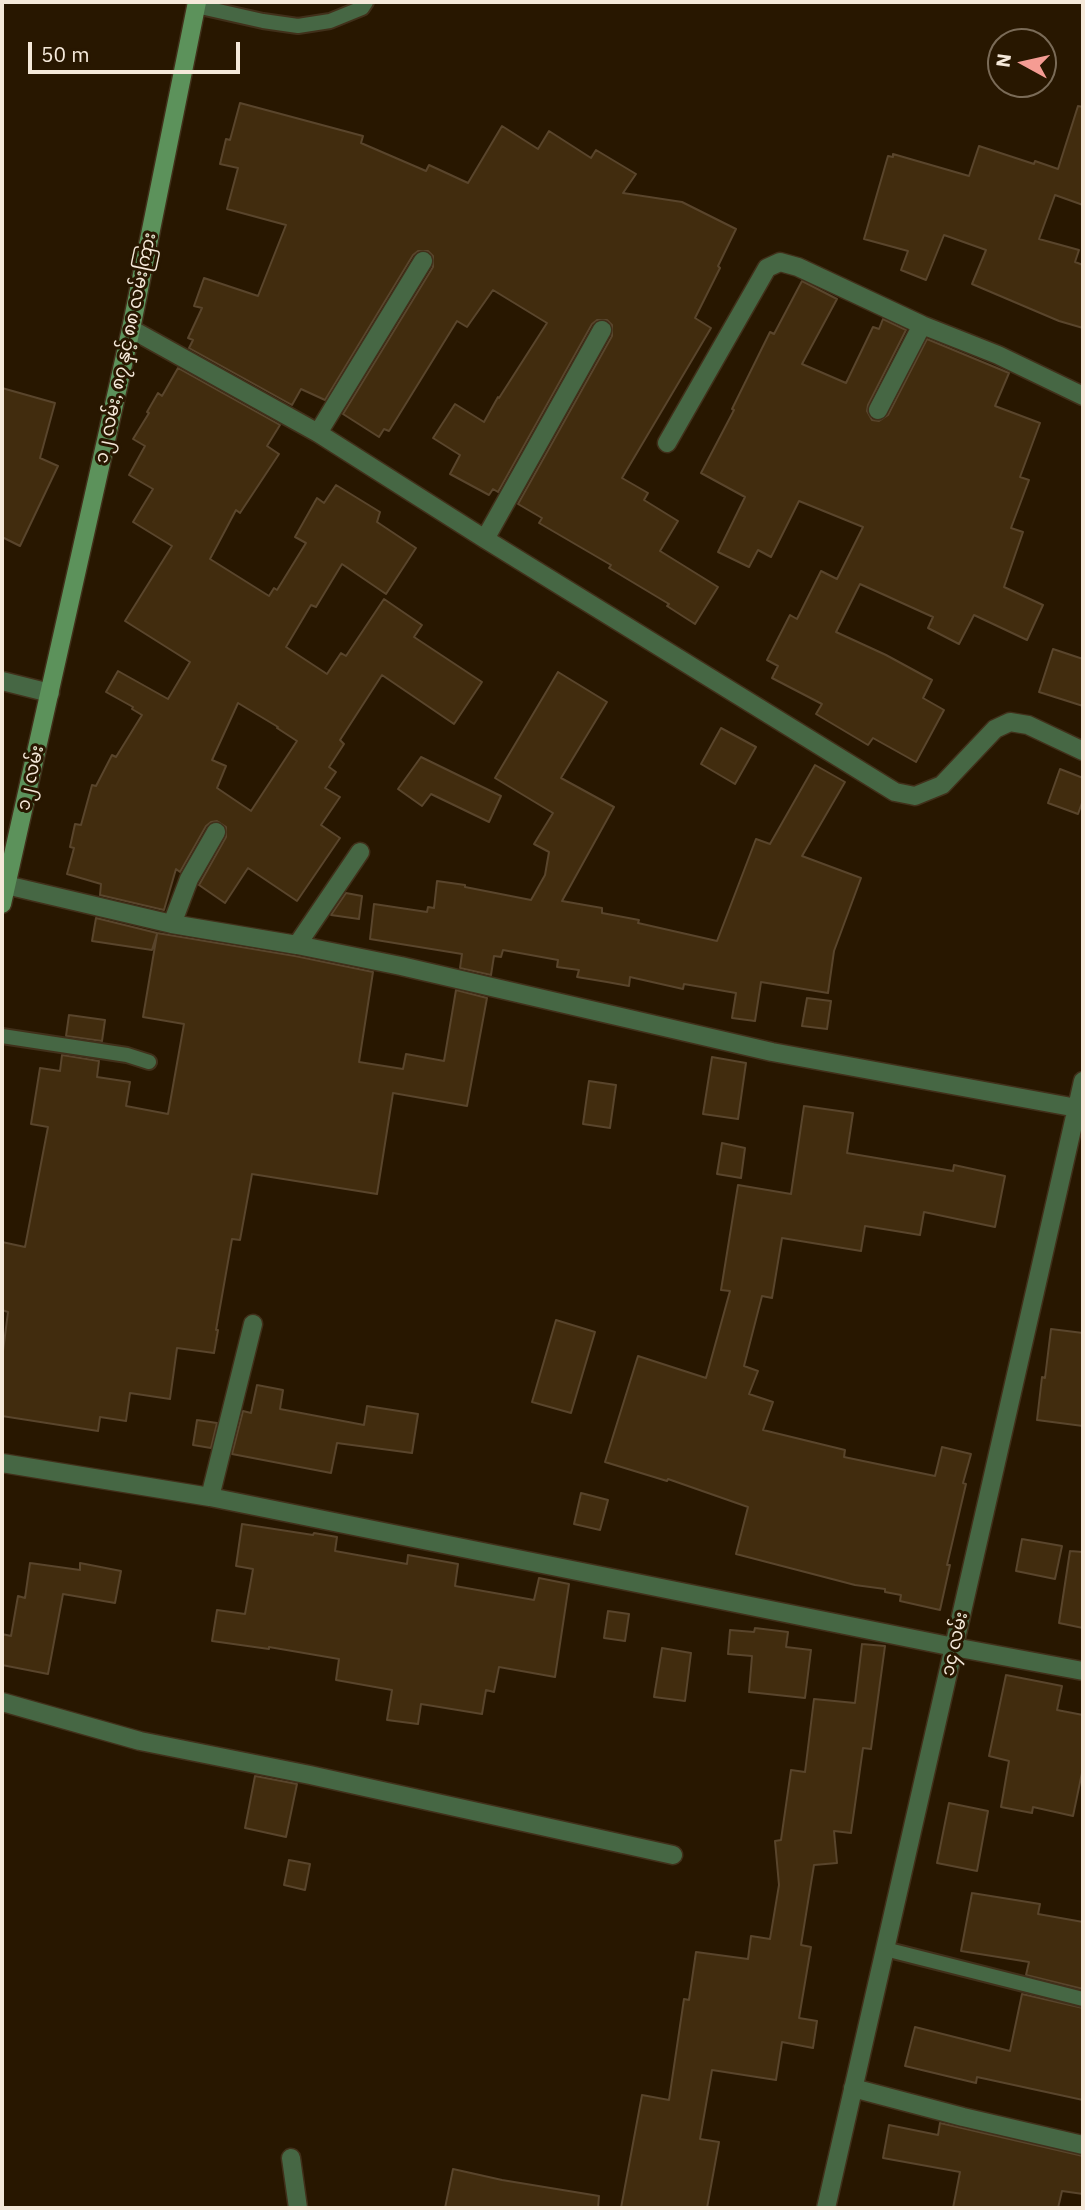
<!DOCTYPE html>
<meta charset="utf-8">
<style>
body{margin:0}
#map{position:relative;width:1085px;height:2210px;overflow:hidden;background:#281700;font-family:"IBM Plex Sans",sans-serif}
canvas{display:block}
.frame{position:absolute;inset:0;border:4px solid #f5e9da;pointer-events:none}
.north{position:absolute;left:987px;top:28px;width:70px;height:70px;box-sizing:border-box;background:#281700;border:2px solid #7a6b57;border-radius:50%;rotate:278deg;font-size:19px;font-weight:700;line-height:28px;text-align:center;color:#f5e9da}
.north::after{content:'';display:block;margin:auto;width:24px;height:32px;background:#f59c93;clip-path:polygon(50% 0,100% 100%,50% 72%,0 100%)}
.scale{position:absolute;left:28px;top:42px;width:212px;height:32px;box-sizing:border-box;border:4px solid #f5e9da;border-top:0;padding-left:9px;font-size:21px;line-height:24px;white-space:nowrap;color:#f5e9da;-webkit-text-stroke:5px #281700;paint-order:stroke}
</style>
<div id="map">
<canvas width="1085" height="2210"></canvas>
<div class="frame"></div>
<div class="north">N</div>
<div class="scale">50 m</div>
</div>
<script>
const g = document.querySelector('canvas').getContext('2d');
g.lineJoin = 'round';
function paint(path, color) {
  g.fillStyle = color;
  g.fill(path, 'evenodd');
}
function shape(rows) {
  const path = new Path2D();
  for (const r of rows) {
    path.moveTo(r[0], r[1]);
    for (let i = 2; i < r.length; i += 2) path.lineTo(r[i], r[i + 1]);
  }
  return path;
}
function trace(path, color, width, dash) {
  g.strokeStyle = color;
  g.lineWidth = width;
  g.lineCap = dash ? 'butt' : 'round';
  g.setLineDash(dash || []);
  g.stroke(path);
}
function label(font, color, halo, rows, align = 'center') {
  g.font = font + ' "IBM Plex Sans","Noto Sans Myanmar",sans-serif';
  g.lineWidth = 6;
  g.setLineDash([]);
  g.textBaseline = 'middle';
  g.strokeStyle = halo;
  g.fillStyle = color;
  for (const [text, x, y, turn = 0] of rows) {
    g.save();
    g.translate(x, y);
    g.rotate((+turn || 0) * Math.PI / 180);
    g.textAlign = isNaN(turn) ? turn : align;
    if (halo) g.strokeText(text, 0, 0);
    g.fillText(text, 0, 0);
    g.restore();
  }
}
const building = shape([
 [240,103,363,136,361,143,426,171,429,165,468,183,502,126,538,149,549,131,591,158,596,150,636,174,623,193,682,202,736,229,718,266,720,268,695,318,711,328,622,478,648,493,644,500,678,521,660,551,718,587,695,624,667,606,669,604,609,568,611,565,539,523,542,518,518,504,612,336,612,325,607,320,597,320,592,324,498,492,493,489,489,495,450,474,460,455,433,438,455,404,484,422,498,397,499,398,547,323,493,290,467,327,457,321,389,431,384,429,379,437,343,414,433,267,433,256,428,251,418,251,413,255,325,400,301,389,292,405,189,348,193,340,188,338,202,308,194,306,204,278,258,296,286,225,227,209,238,168,220,164,226,139,230,140,240,103],
 [1078,106,1083,107,1083,205,1055,195,1039,239,1079,250,1075,262,1083,265,1083,328,1059,321,972,284,986,250,944,235,926,280,901,270,908,251,864,239,888,156,893,157,893,154,969,176,979,146,1034,164,1035,161,1058,169,1078,106],
 [802,281,837,299,802,364,846,383,873,327,879,329,883,319,906,330,868,405,867,411,872,420,879,421,888,415,927,339,1009,373,995,406,1040,423,1020,477,1029,480,1011,528,1023,532,1004,587,1043,605,1027,640,974,615,959,644,928,628,933,617,860,584,836,632,886,655,932,680,923,698,944,710,916,762,873,738,868,745,816,714,822,704,772,678,778,666,767,660,790,615,797,619,821,571,837,579,863,527,799,501,771,557,758,550,749,567,718,552,745,497,701,473,734,410,732,409,770,332,774,334,802,281],
 [178,368,280,425,267,446,279,454,240,513,236,510,210,559,269,596,274,588,277,590,306,543,295,537,317,498,324,503,336,485,380,512,377,522,416,548,386,594,342,564,316,607,311,605,286,647,327,674,341,653,346,656,384,599,422,625,414,637,482,682,454,724,382,675,340,740,344,744,329,767,336,772,325,788,340,797,321,825,340,838,297,901,248,868,225,903,199,885,226,837,226,827,217,821,211,822,206,826,180,872,176,869,164,910,100,895,101,884,67,874,74,848,70,847,75,824,81,825,92,785,96,786,112,755,116,757,142,715,132,709,133,707,106,692,118,671,168,699,190,662,125,621,172,546,133,522,153,489,129,475,145,446,133,439,149,413,147,412,158,393,162,396,178,368],
 [238,703,278,727,277,728,297,741,251,811,217,788,226,766,212,760,238,703],
 [2,388,55,403,40,458,58,466,20,546,2,537,2,388],
 [1053,649,1083,659,1083,706,1039,692,1053,649],
 [558,672,607,702,561,778,614,807,562,901,602,908,602,913,639,920,638,923,717,941,756,839,770,844,815,765,845,782,802,856,861,878,834,951,828,993,761,982,755,1021,732,1018,736,993,684,984,683,989,630,977,629,986,607,982,577,977,579,970,557,967,558,960,503,950,501,957,494,956,491,975,460,968,462,954,370,939,374,904,427,912,428,907,434,908,437,881,465,885,465,887,531,900,545,875,549,852,534,844,553,813,495,778,558,672],
 [721,728,756,747,735,784,701,764,721,728],
 [421,757,501,796,489,822,431,794,422,806,398,789,421,757],
 [1060,769,1083,778,1083,800,1078,814,1048,803,1060,769],
 [346,893,362,896,359,919,331,915,346,893],
 [96,918,157,933,295,956,373,972,359,1062,403,1069,406,1054,444,1061,456,990,487,998,467,1106,393,1093,377,1194,252,1174,240,1240,232,1239,216,1330,218,1330,214,1353,177,1348,170,1399,130,1393,126,1421,100,1417,98,1431,2,1416,2,1359,8,1312,2,1310,2,1242,25,1247,48,1127,31,1124,40,1068,60,1071,62,1055,99,1061,97,1077,130,1082,126,1106,168,1114,184,1024,143,1017,157,934,152,950,92,941,96,918],
 [807,998,831,1001,827,1029,802,1026,807,998],
 [69,1015,105,1020,102,1041,66,1036,69,1015],
 [712,1057,746,1063,738,1119,703,1114,712,1057],
 [589,1081,616,1085,610,1128,583,1124,589,1081],
 [804,1106,853,1113,847,1153,953,1171,954,1165,1005,1176,995,1227,924,1212,920,1235,865,1226,861,1251,782,1238,772,1298,762,1296,744,1366,758,1371,749,1394,773,1402,763,1430,845,1450,844,1457,935,1476,942,1447,971,1454,963,1483,966,1484,947,1565,950,1565,940,1610,900,1601,901,1595,885,1592,885,1589,855,1585,736,1554,748,1507,668,1479,667,1481,605,1462,638,1356,706,1378,730,1291,721,1290,738,1185,791,1194,804,1106],
 [722,1143,745,1148,741,1178,717,1174,722,1143],
 [556,1320,595,1332,571,1413,532,1402,556,1320],
 [1051,1329,1083,1333,1083,1426,1037,1420,1042,1377,1045,1378,1051,1329],
 [257,1385,283,1390,280,1409,364,1425,367,1406,418,1414,412,1453,337,1443,331,1473,232,1454,243,1411,251,1413,257,1385],
 [197,1420,217,1423,211,1448,193,1445,197,1420],
 [581,1493,608,1500,600,1530,574,1524,581,1493],
 [242,1524,313,1535,314,1533,337,1537,335,1551,407,1564,408,1555,458,1564,455,1586,534,1600,539,1578,569,1584,555,1677,499,1667,494,1692,486,1690,482,1714,421,1704,418,1724,387,1720,392,1690,336,1680,339,1659,269,1647,269,1649,212,1641,217,1610,245,1614,253,1569,236,1566,242,1524],
 [1022,1539,1062,1546,1055,1579,1016,1571,1022,1539],
 [1070,1551,1083,1552,1083,1628,1059,1623,1070,1551],
 [30,1563,80,1570,80,1563,121,1571,115,1603,63,1594,48,1674,2,1665,2,1634,11,1636,18,1596,25,1598,30,1563],
 [608,1611,629,1614,625,1641,604,1638,608,1611],
 [755,1628,788,1632,786,1647,811,1650,805,1698,749,1692,752,1656,728,1654,730,1630,754,1632,755,1628],
 [862,1644,885,1646,871,1749,863,1748,851,1833,834,1831,837,1863,814,1865,801,1945,811,1947,799,2018,817,2021,813,2048,782,2042,776,2080,712,2070,700,2139,719,2142,707,2208,621,2208,642,2095,669,2100,684,1999,689,2000,696,1952,748,1959,751,1936,770,1939,779,1885,775,1841,781,1840,791,1770,805,1772,814,1699,855,1703,862,1644],
 [662,1648,691,1653,685,1701,654,1697,662,1648],
 [1006,1675,1062,1686,1057,1710,1083,1715,1083,1768,1073,1816,1033,1807,1032,1813,1001,1807,1009,1761,989,1756,1006,1675],
 [255,1776,297,1784,286,1837,245,1828,255,1776],
 [949,1803,988,1811,977,1871,937,1863,949,1803],
 [289,1860,310,1864,305,1890,284,1885,289,1860],
 [972,1893,1040,1904,1038,1914,1083,1922,1083,1989,1026,1975,1029,1962,961,1951,972,1893],
 [1022,1994,1083,2008,1083,2100,977,2077,976,2083,905,2066,915,2027,1010,2051,1022,1994],
 [940,2123,1083,2156,1083,2194,1062,2191,1058,2208,953,2208,960,2172,883,2158,889,2125,938,2135,940,2123],
 [453,2169,502,2180,599,2196,598,2208,445,2208,453,2169]
]);
paint(building, '#412c0e');
trace(building, '#59452c', 2);
const service = shape([
 [196,6,263,21,298,26,330,21,362,8,366,2],
 [2,1036,127,1055,149,1062],
 [885,1949,1083,1999]
]);
const minor = shape([
 [131,329,318,433,485,539,895,792,915,796,942,785,995,729,1010,722,1028,725,1083,751],
 [878,410,922,325],
 [318,433,423,261],
 [667,443,767,268,780,262,798,267,922,325,998,355,1083,396],
 [485,539,602,330],
 [2,681,50,693],
 [6,885,172,924,297,945,401,966,772,1052,1077,1108],
 [172,924,189,879,216,832],
 [297,945,360,852],
 [2,1463,210,1497,954,1647,1083,1671],
 [210,1497,253,1324],
 [2,1702,140,1741,310,1775,673,1855],
 [853,2088,963,2117,1083,2145],
 [291,2158,298,2208],
 [826,2208,1083,1081]
]);
const secondary = shape([
 [2,904,131,329,197,2]
]);
trace(service, '#41301a', 18);
trace(minor, '#41301a', 21);
trace(secondary, '#41301a', 21);
trace(service, '#466744', 14);
trace(minor, '#466744', 18);
trace(secondary, '#5c925b', 18);
label('18px', '#f5e9da', '#281700', [
 ["၁၂ လမ်း, ၈၇ နှင့် ၈၈ လမ်းကြား",126,348,-78],
 ["၁၂ လမ်း",31,778,-77],
 ["၁၄ လမ်း",955,1644,-77]
]);
</script>
